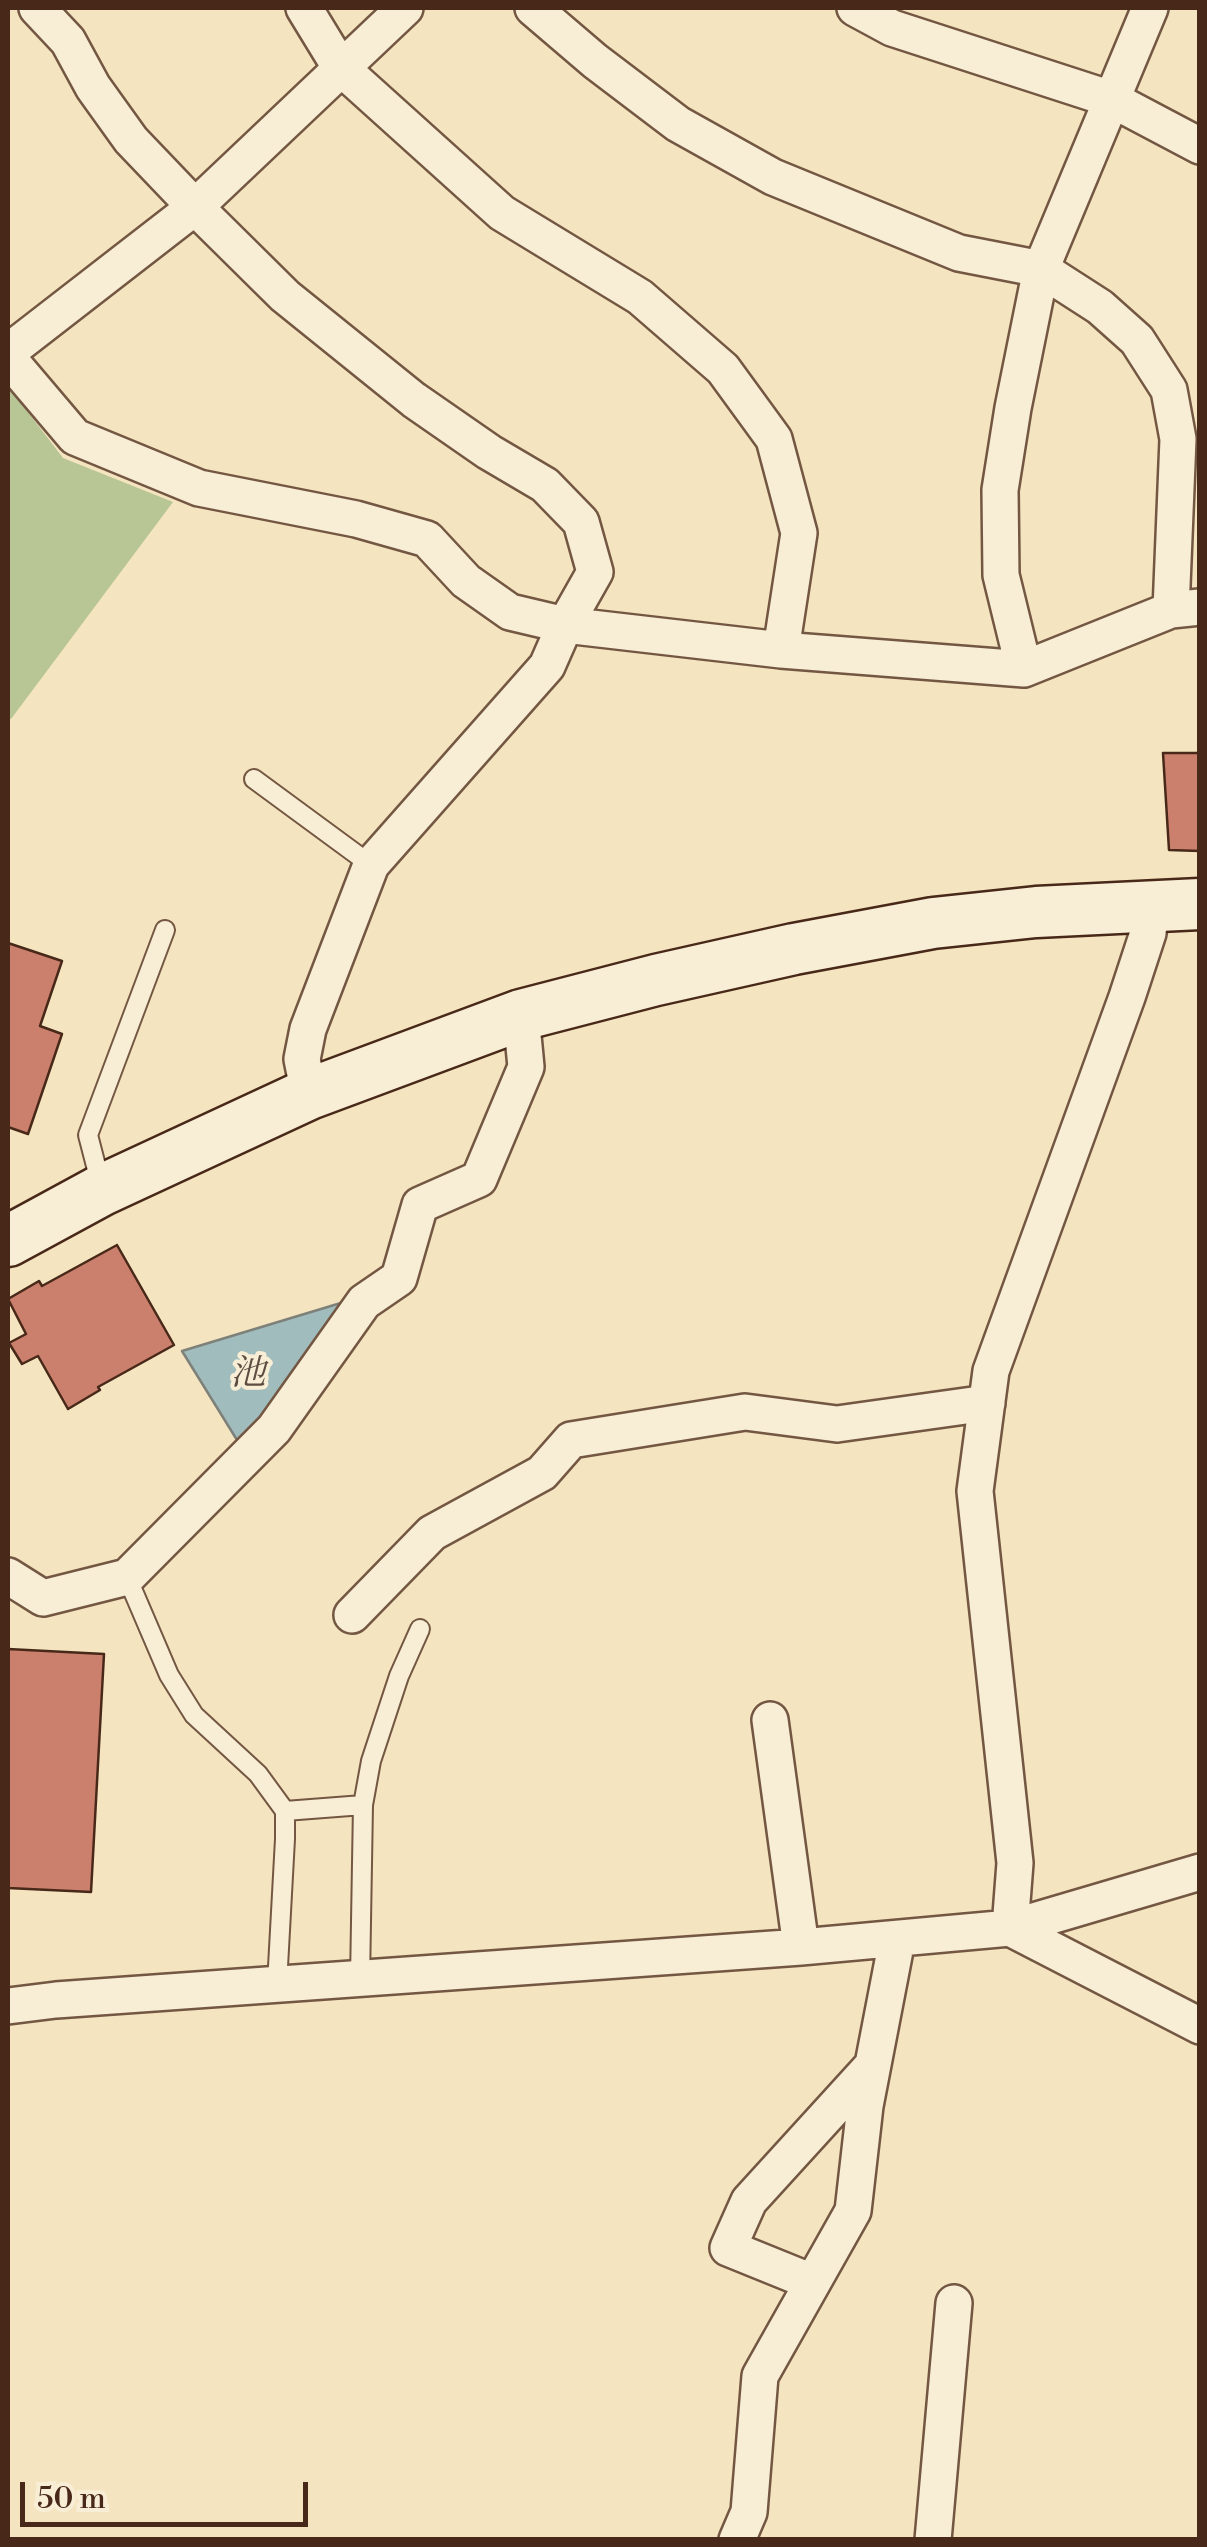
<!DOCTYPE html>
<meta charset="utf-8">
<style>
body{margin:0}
#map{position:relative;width:1207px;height:2547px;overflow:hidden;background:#f4e4bf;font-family:"Libre Bodoni",serif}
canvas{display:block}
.frame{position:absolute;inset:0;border:10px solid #482818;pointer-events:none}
.scale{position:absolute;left:20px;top:2482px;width:288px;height:45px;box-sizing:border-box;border:5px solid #482818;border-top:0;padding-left:12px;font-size:30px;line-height:35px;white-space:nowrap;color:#482818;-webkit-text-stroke:8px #f8edd5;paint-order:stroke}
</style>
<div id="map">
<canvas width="1207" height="2547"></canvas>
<div class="frame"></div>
<div class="scale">50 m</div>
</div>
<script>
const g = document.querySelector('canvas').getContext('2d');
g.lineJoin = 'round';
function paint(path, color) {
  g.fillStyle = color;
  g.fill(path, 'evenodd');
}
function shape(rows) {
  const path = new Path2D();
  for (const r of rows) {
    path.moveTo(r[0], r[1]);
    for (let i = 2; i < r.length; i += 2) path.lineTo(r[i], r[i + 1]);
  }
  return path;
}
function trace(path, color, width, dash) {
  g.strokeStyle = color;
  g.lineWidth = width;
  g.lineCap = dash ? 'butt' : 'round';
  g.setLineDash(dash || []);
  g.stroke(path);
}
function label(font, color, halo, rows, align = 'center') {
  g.font = font + ' "Libre Bodoni","Noto Serif JP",serif';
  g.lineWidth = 8;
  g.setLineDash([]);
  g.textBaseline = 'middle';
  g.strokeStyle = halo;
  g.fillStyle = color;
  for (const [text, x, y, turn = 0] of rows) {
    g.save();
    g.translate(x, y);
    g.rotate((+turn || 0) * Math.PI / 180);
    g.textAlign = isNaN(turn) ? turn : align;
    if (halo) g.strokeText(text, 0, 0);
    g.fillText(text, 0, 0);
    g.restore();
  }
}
paint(shape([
 [8,386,63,458,173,502,11,719,8,717]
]), '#b8c595');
const water = shape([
 [354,1299,266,1421,237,1440,182,1351,354,1299]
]);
paint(water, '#a0bcbc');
trace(water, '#7d817a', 2.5);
const building = shape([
 [1163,753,1200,753,1200,851,1169,850,1163,753],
 [8,943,62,961,40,1026,62,1034,28,1134,8,1127,8,943],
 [117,1245,174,1345,98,1387,100,1390,68,1409,38,1356,22,1364,9,1343,26,1334,8,1299,39,1281,42,1286,117,1245],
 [8,1649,104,1654,91,1892,8,1888,8,1649]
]);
paint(building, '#ca806c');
trace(building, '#482818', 2.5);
const lane = shape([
 [254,779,371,865],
 [102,1189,88,1135,165,930],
 [127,1577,169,1675,194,1715,258,1774,285,1811,285,1839,277,1985],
 [285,1811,363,1805],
 [360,1980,363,1805,371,1761,399,1676,420,1629]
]);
const street = shape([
 [304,8,340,67,502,213,640,297,723,369,774,439,799,533,781,650],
 [533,8,595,61,678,124,773,177,959,253,1041,269,1100,307,1137,340,1169,390,1178,439,1171,610],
 [855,8,892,28,1111,99,1200,146],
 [8,352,195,207,405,8],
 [8,358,75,437,199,488,356,519,427,539,466,581,510,612,565,625,595,572,581,522,545,485,489,452,414,400,285,296,195,207,131,140,93,87,68,41,37,8],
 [1024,669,1001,575,1000,490,1013,408,1041,269,1150,8],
 [309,1094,302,1059,308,1029,371,865,547,666,565,625,781,650,1024,669,1171,610,1200,607],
 [8,1576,43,1598,127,1577,274,1429,364,1302,399,1278,420,1205,479,1179,526,1067,521,1015],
 [352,1615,432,1533,542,1473,571,1440,745,1412,837,1424,987,1403],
 [770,1720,801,1947],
 [1200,1872,1010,1928,1200,2026],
 [8,2006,56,2000,801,1947,1010,1928,1015,1863,975,1491,991,1371,1127,997,1148,933,1151,907],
 [812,2282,728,2248,749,2201,872,2066],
 [737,2540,749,2512,760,2376,853,2211,865,2106,897,1940],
 [933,2540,954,2303]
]);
const secondary = shape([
 [8,1241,102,1190,309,1094,521,1015,656,980,794,949,933,923,1036,912,1200,904]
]);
trace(lane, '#735742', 22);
trace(street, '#735742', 40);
trace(secondary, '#482818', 55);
trace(lane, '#f8edd5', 18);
trace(street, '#f8edd5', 35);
trace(secondary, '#f8edd5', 50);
label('italic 35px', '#5e4d41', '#f8edd5', [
 ["池",248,1376]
]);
</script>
